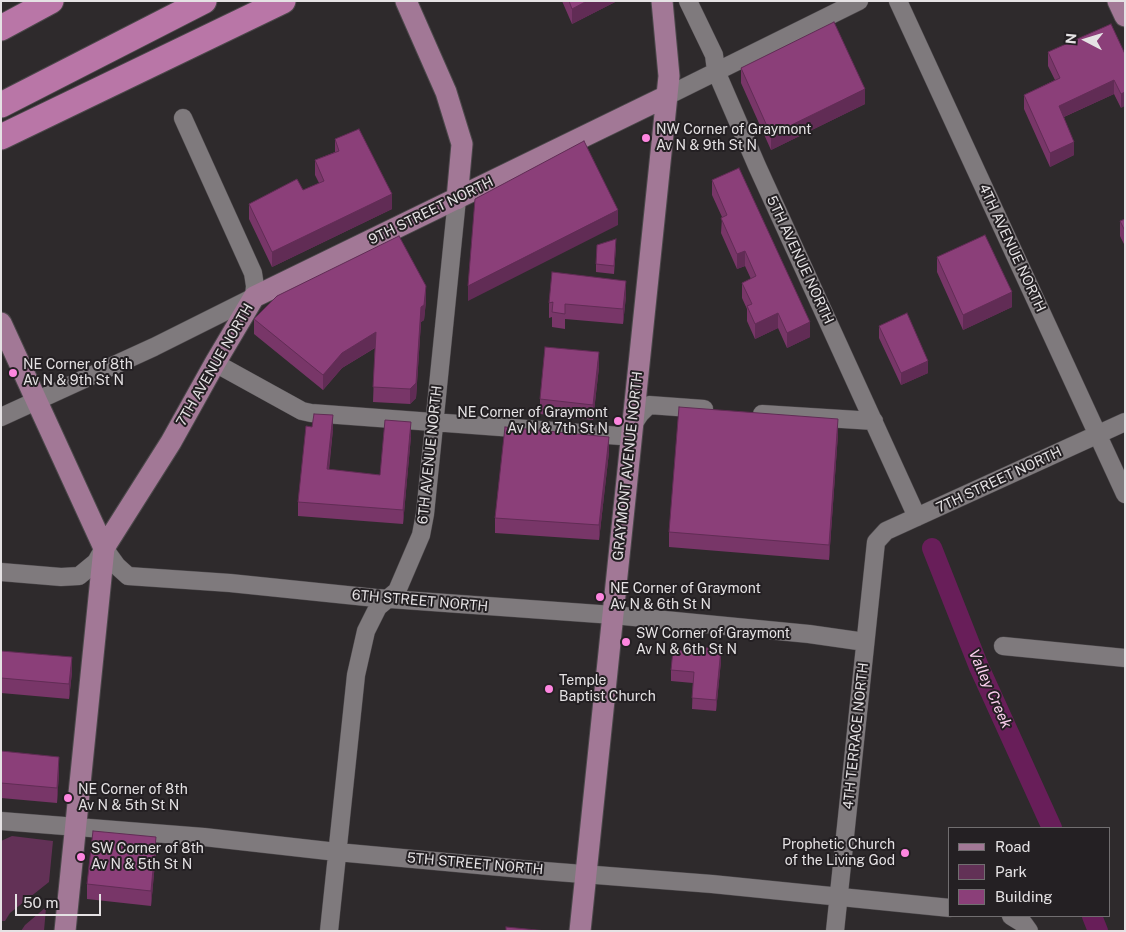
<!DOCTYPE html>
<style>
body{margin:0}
#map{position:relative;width:1126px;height:932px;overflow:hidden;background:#2e2a2c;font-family:"Public Sans",sans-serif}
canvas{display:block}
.frame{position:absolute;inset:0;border:2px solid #e5e2e4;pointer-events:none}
.legend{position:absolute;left:948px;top:827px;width:162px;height:90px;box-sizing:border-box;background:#242023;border:1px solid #716e70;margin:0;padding:6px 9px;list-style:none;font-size:15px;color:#e5e2e4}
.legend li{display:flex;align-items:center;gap:10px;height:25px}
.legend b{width:25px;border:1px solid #716e70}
.north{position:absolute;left:1061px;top:15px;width:50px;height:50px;-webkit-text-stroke:4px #242023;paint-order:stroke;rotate:275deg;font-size:14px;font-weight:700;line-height:20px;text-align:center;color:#e5e2e4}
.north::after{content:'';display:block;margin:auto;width:18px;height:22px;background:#e5e2e4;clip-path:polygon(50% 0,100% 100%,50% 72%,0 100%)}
.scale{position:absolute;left:15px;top:894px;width:86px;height:22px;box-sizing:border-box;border:2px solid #e5e2e4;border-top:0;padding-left:6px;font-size:15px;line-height:18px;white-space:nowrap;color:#e5e2e4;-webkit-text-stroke:4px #242023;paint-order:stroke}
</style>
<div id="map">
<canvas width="1126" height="932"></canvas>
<div class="frame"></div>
<ul class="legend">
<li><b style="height:6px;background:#a27896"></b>Road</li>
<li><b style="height:14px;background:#623156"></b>Park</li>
<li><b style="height:14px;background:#8b3f79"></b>Building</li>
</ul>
<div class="north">N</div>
<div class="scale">50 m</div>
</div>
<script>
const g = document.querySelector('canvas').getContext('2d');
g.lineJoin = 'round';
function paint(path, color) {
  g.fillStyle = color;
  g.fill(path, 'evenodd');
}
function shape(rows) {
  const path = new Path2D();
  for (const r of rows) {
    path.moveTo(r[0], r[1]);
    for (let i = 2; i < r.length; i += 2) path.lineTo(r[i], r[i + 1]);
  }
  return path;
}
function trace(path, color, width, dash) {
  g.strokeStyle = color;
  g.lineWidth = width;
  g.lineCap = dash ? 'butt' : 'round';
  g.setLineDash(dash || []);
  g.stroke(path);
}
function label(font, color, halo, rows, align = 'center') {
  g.font = font + ' "Public Sans",sans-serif';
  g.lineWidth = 4;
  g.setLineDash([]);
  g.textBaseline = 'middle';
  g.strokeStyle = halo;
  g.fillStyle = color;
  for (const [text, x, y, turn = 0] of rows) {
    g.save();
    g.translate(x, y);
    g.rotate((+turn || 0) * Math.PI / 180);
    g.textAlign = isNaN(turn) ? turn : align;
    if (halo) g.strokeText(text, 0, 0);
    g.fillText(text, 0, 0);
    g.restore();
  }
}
paint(shape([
 [12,836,53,841,49,882,10,913,5,921,1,921,1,841],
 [45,908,46,908,44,931,21,931,25,925]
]), '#623156');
trace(shape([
 [932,548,979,667,1052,828],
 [1092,916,1098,931]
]), '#681e59', 20);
const minor = shape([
 [688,1,714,55,716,71,757,166,917,517],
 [898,1,1125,494],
 [667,96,859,1],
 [215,363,302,411,311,413,621,436,628,432,640,414,649,405,704,409],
 [762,414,874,421],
 [1,417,154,347,254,297,255,286,253,273,183,118],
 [1,572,61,577,79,576,96,562,104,548,117,566,128,576,230,583,376,598,613,615,809,634,865,642],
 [1003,646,1125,658],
 [1,821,204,837,337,852,544,871,712,884,950,908],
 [1011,916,1024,924,1029,931],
 [329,931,356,675,366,631,378,607,397,591,421,535,425,514,457,199],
 [835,931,876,542,886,531,1125,422]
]);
const major = shape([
 [406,1,446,92,462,144,457,199],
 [1118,1,1125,16],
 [1,323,104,548,65,931],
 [104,548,171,442,215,363,254,297,667,96],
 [580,931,669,76,662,1]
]);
const highway = shape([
 [1,28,51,1],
 [1,105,204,1],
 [1,137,283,1]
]);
trace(minor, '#4c484b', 19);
trace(major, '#4c484b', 23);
trace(highway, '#4c484b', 27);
trace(minor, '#7f7a7d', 18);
trace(major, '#a27896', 21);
trace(highway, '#b976a7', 25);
paint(shape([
 [562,1,617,1,572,24],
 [1048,52,1125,54,1121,108,1114,94,1064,117,1074,155,1050,167,1024,109,1024,95,1055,80,1048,66],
 [741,68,865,104,771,150,741,83],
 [335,139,392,209,272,267,249,219,249,204,303,190,319,183,315,175,315,160,335,152],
 [712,180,810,337,787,348,778,328,755,339,747,321,747,309,742,298,742,283,751,279,745,266,737,269,721,233,722,217,712,195],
 [1125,219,1125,246,1120,236,1120,221],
 [616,246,614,274,596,272,596,264],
 [937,257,1012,307,963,330,937,272],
 [626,296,623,324,565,319,565,329,552,327,552,317,549,318,549,303],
 [426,301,424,320,421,322,416,398,410,404,373,402,375,348,342,368,323,390,254,334,254,319],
 [879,326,928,373,901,385,879,338],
 [599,367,593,420,540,414,540,399],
 [333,429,329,470,380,475,411,436,403,524,298,516,298,502],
 [838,434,829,560,669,547,669,532],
 [609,452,599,540,495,533,495,518],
 [1,651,72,672,69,699,1,693],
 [721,661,716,711,692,709,693,683,671,681,671,670],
 [1,751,59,772,57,803,1,798],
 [156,852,151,906,87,899,87,884]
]), '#783668');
paint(shape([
 [587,1,617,1,572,24,572,9],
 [1114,80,1114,94,1059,119,1059,106],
 [865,89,865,104,771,150,771,135],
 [1125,92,1125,106,1121,108,1121,94],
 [1074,142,1074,155,1050,167,1050,153],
 [392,194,392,209,272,267,272,252],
 [618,210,618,225,468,301,468,286],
 [745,251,745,266,737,269,737,254],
 [626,281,626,296,623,324,623,309],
 [426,286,426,301,424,320,421,322,416,398,410,404,410,389,421,307],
 [1012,292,1012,307,963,330,963,315],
 [778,313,778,328,755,339,755,324],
 [810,322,810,337,787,348,787,333],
 [376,332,376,347,342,368,323,390,323,375,342,353],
 [599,352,599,367,593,420,593,405],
 [928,361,928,373,901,385,901,373],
 [333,415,333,429,327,483,327,469],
 [838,419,838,434,829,560,829,545],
 [411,422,411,436,403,524,403,510],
 [609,437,609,452,599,540,599,525],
 [721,649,721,661,716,711,716,700],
 [72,657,72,672,69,699,69,684],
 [59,757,59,772,57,803,57,788],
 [156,837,156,852,151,906,151,891]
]), '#612c55');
const building = shape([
 [569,1,587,1,572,9,569,1],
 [834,22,865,89,771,135,741,68,834,22],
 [1111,24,1125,54,1125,92,1121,94,1114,80,1059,106,1074,142,1050,153,1024,95,1060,78,1048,52,1111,24],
 [359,129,392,194,272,252,249,204,297,179,303,190,324,181,315,160,339,151,335,139,359,129],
 [584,141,618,210,468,286,475,199,584,141],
 [739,168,810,322,787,333,778,313,755,324,747,306,752,304,742,283,756,276,745,251,737,254,721,218,727,215,712,180,739,168],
 [1125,219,1125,231,1120,221,1125,219],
 [985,235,1012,292,963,315,937,257,985,235],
 [399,236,426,286,424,305,421,307,416,383,410,389,373,387,376,332,342,353,323,375,254,319,277,296,399,236],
 [616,239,614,266,596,264,597,245,616,239],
 [552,272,626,281,623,309,565,304,565,314,552,312,553,302,549,303,552,272],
 [907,313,928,361,901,373,879,326,907,313],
 [545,347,599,352,593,405,540,399,545,347],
 [679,407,838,419,829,545,669,532,679,407],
 [314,414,333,415,327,469,380,475,385,420,411,422,403,510,298,502,306,426,312,427,314,414],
 [505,427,609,437,599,525,495,518,505,427],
 [697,647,721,649,716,700,692,698,694,672,671,670,673,650,697,652,697,647],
 [1,651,72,657,69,684,1,678,1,651],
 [1,751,59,757,57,788,1,783,1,751],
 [93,831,156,837,151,891,87,884,93,831],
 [506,927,547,931,506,931,506,927]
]);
paint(building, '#8b3f79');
trace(building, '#612c55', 1);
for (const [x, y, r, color] of [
 [646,138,5,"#fe86e0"],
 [13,373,5,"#fe86e0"],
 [618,421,5,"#fe86e0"],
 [600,597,5,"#fe86e0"],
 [626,642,5,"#fe86e0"],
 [549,689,5,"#fe86e0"],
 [68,798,5,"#fe86e0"],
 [905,853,5,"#fe86e0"],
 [81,857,5,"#fe86e0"]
]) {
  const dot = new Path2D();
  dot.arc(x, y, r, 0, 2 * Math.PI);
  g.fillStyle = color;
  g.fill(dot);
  trace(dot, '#242023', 2);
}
label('14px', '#e5e2e4', '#242023', [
 ["NW Corner of Graymont",656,130],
 ["Av N & 9th St N",656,146],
 ["NE Corner of 8th",23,365],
 ["Av N & 9th St N",23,381],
 ["NE Corner of Graymont",608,413,"right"],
 ["Av N & 7th St N",608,429,"right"],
 ["NE Corner of Graymont",610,589],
 ["Av N & 6th St N",610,605],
 ["SW Corner of Graymont",636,634],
 ["Av N & 6th St N",636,650],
 ["Temple",559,681],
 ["Baptist Church",559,697],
 ["NE Corner of 8th",78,790],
 ["Av N & 5th St N",78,806],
 ["Prophetic Church",895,845,"right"],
 ["of the Living God",895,861,"right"],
 ["SW Corner of 8th",91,849],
 ["Av N & 5th St N",91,865]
], 'left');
label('14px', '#e5e2e4', '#242023', [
 ["9TH STREET NORTH",431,211,-26],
 ["4TH AVENUE NORTH",1012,248,65],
 ["5TH AVENUE NORTH",800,260,65],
 ["7TH AVENUE NORTH",215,365,-60],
 ["6TH AVENUE NORTH",430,455,-84],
 ["GRAYMONT AVENUE NORTH",628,466,-84],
 ["7TH STREET NORTH",999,480,-25],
 ["6TH STREET NORTH",420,601,5],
 ["4TH TERRACE NORTH",856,736,-84],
 ["5TH STREET NORTH",475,864,5]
]);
label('italic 15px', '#fdd1f0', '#242023', [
 ["Valley Creek",990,689,66]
]);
</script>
